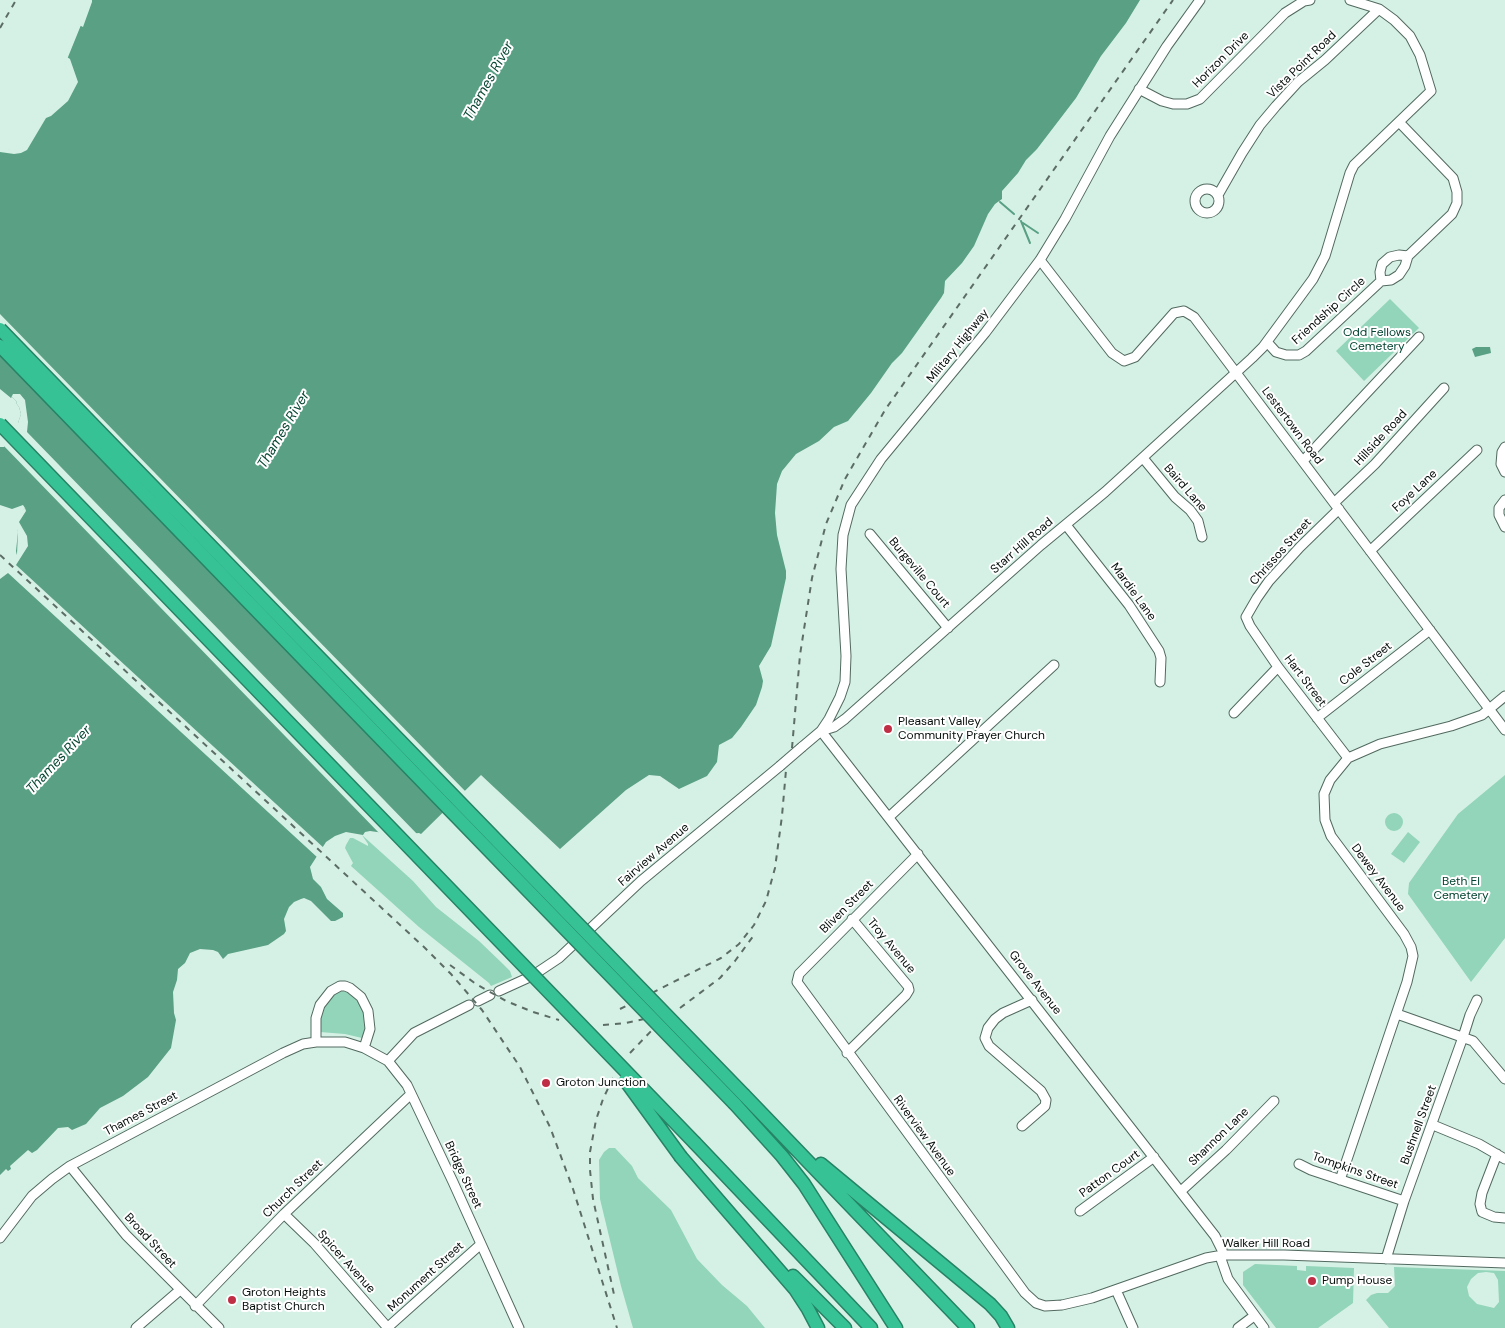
<!DOCTYPE html>
<style>
body{margin:0}
canvas{display:block;background:#d5f0e4}
</style>
<canvas width="1505" height="1328"></canvas>
<script>
const g = document.querySelector('canvas').getContext('2d');
g.lineJoin = 'round';
function paint(path, color) {
  g.fillStyle = color;
  g.fill(path, 'evenodd');
}
function shape(rows) {
  const path = new Path2D();
  for (const r of rows) {
    if (r.length === 3) {
      path.moveTo(r[0] + r[2], r[1]);
      path.arc(r[0], r[1], r[2], 0, 2 * Math.PI);
      continue;
    }
    path.moveTo(r[0], r[1]);
    for (let i = 2; i < r.length; i += 2) path.lineTo(r[i], r[i + 1]);
  }
  return path;
}
function trace(path, color, width, dash) {
  g.strokeStyle = color;
  g.lineWidth = width;
  g.lineCap = dash ? 'butt' : 'round';
  g.setLineDash(dash || []);
  g.stroke(path);
}
function label(font, color, halo, rows, align = 'center') {
  g.font = font + ' "DM Sans",sans-serif';
  g.lineWidth = 4;
  g.setLineDash([]);
  g.textBaseline = 'middle';
  g.strokeStyle = halo;
  g.fillStyle = color;
  for (const [text, x, y, turn = 0] of rows) {
    g.save();
    g.translate(x, y);
    g.rotate((+turn || 0) * Math.PI / 180);
    g.textAlign = isNaN(turn) ? turn : align;
    if (halo) g.strokeText(text, 0, 0);
    g.fillText(text, 0, 0);
    g.restore();
  }
}
paint(shape([
 [1390,299,1419,328,1364,381,1336,351],
 [1505,775,1505,938,1471,982,1408,894,1409,883,1458,814],
 [1394,822,9],
 [1408,832,1420,842,1404,863,1391,854],
 [362,835,413,881,436,907,479,941,503,964,510,971,512,977,491,986,489,983,419,927,351,866,353,863,345,848,346,845,350,838,353,838,368,846,368,844],
 [339,991,349,992,354,996,362,1009,367,1023,362,1038,345,1034,320,1032,320,1015,330,997],
 [609,1148,615,1148,632,1166,638,1178,671,1210,697,1259,722,1285,747,1306,765,1328,633,1328,621,1286,600,1199,599,1160,604,1152],
 [1255,1264,1297,1266,1297,1270,1306,1271,1306,1266,1354,1268,1353,1303,1318,1328,1276,1328,1243,1285,1243,1272],
 [1394,1267,1505,1271,1505,1328,1389,1328,1366,1300,1371,1295,1377,1293,1388,1293,1395,1286],
 [1486,1272,1494,1273,1498,1280,1499,1302,1494,1308,1477,1304,1469,1296,1467,1287,1471,1279,1478,1273]
]), '#92d5ba');
paint(shape([
 [88,0,1140,0,1126,23,1101,56,1076,98,1037,149,1026,160,1018,173,1002,191,1002,199,995,204,988,214,974,246,962,263,945,281,944,293,941,298,902,353,892,363,871,393,848,421,834,427,819,441,796,454,782,471,777,484,775,513,777,535,786,571,786,578,771,646,759,666,763,681,762,687,756,705,741,727,732,738,719,745,717,762,707,776,679,789,660,776,649,775,626,790,560,849,481,775,421,834,419,833,398,835,370,831,365,832,363,835,346,832,335,836,326,842,310,867,313,879,321,887,327,899,343,913,343,917,335,921,331,921,311,901,304,898,301,899,294,902,289,907,284,919,286,931,284,934,268,945,228,954,223,959,218,952,213,950,200,949,190,953,185,963,178,969,177,980,173,992,174,1013,176,1020,171,1048,148,1077,123,1096,100,1108,86,1124,72,1130,68,1127,58,1128,37,1150,32,1153,28,1150,10,1166,11,1169,8,1171,6,1169,0,1175,0,574,17,556,16,551,18,532,16,520,25,508,23,505,12,509,0,505,0,447,4,447,18,423,21,414,19,407,16,403,17,402,12,397,11,398,0,389,0,149,21,151,40,123,62,103,75,81,66,62,81,25],
 [1476,347,1490,347,1491,353,1475,357,1472,349]
]), '#59a085');
paint(shape([
 [85,0,92,0,92,2,83,27,79,25],
 [67,57,70,59,78,82,68,101,51,116,46,118,27,150,21,153,14,154,0,152,0,147,12,150,22,148,43,116,66,94,72,81,70,74,64,64],
 [0,314,467,793,446,813,0,354],
 [13,394,20,394,25,400,28,422,27,432,418,835,403,838,380,834,2,444,16,421,18,423,21,414,19,407,16,403,17,402,12,397,11,398],
 [25,508,26,511,19,522,27,536,28,546,16,565,325,849,318,858,8,573,0,579,0,571,17,554,18,532,14,521,15,518]
]), '#d5f0e4');
trace(shape([
 [1000,202,1014,214],
 [1021,221,1030,243],
 [1023,223,1038,233]
]), '#59a085', 2);
const minor = shape([
 [1139,89,1162,101,1173,104,1187,104,1200,99,1285,13,1304,1,1310,0],
 [1207,201,12],
 [1218,195,1242,153,1260,125,1276,106,1298,82,1325,60,1379,9],
 [1040,260,1112,353,1124,361,1135,357,1174,313,1184,311,1194,317,1505,730],
 [1381,281,1380,272,1382,264,1390,257,1399,255,1408,256],
 [1267,342,1276,352,1286,355,1299,355,1306,351,1381,281,1391,280,1399,275,1405,266,1408,256,1452,214,1457,203,1457,192,1453,178,1399,122],
 [1505,447,1502,452,1501,464,1505,472],
 [1143,458,1175,497,1190,510,1198,521,1202,537],
 [1303,461,1419,337],
 [1505,500,1499,508,1499,515,1505,527],
 [1334,503,1375,464,1444,388],
 [1339,509,1300,547,1269,581,1257,598,1246,617,1250,626,1278,667,1348,758],
 [1066,525,1129,605,1159,651,1161,658,1160,682],
 [870,534,948,628],
 [1370,551,1477,450],
 [1234,713,1278,667],
 [1317,718,1430,630],
 [821,731,834,727,845,719,1041,545,1105,492,1252,358,1263,347,1277,328,1313,279,1325,256,1350,173,1354,165,1431,91,1420,55,1410,36,1394,20,1379,9,1350,0],
 [821,731,1215,1236,1222,1250,1223,1255,1221,1259,1228,1279,1264,1328],
 [802,747,821,731,829,719,840,697,845,682,846,656,841,569,843,535,851,505,881,459,985,333,1040,260,1065,219,1110,136,1167,46,1200,0],
 [889,817,1054,665],
 [918,854,799,974,797,982,1025,1293,1036,1303,1045,1306,1062,1305,1092,1298,1206,1258,1223,1255,1284,1255,1505,1263],
 [499,991,532,976,559,958,641,881,780,766],
 [478,1001,490,995],
 [1397,1014,1473,1041,1505,1079],
 [316,1042,316,1018,320,1005,331,991,340,986,345,986,350,988,361,997,368,1011,370,1029,364,1048],
 [847,1053,906,995,909,990,908,986,852,919],
 [388,1061,414,1033,469,1005],
 [1433,1125,1479,1144,1505,1159],
 [1022,1126,1045,1106,1046,1100,1041,1091,989,1046,985,1038,988,1028,995,1019,1003,1013,1032,1000],
 [1497,1154,1482,1193,1480,1204,1482,1212,1494,1217,1505,1218],
 [1299,1164,1311,1170,1404,1201],
 [70,1166,126,1235,219,1328],
 [1340,1180,1407,982,1413,956,1411,947,1404,934,1331,836,1325,820,1324,794,1330,780,1348,758,1380,744,1451,726,1482,715,1505,696],
 [1181,1191,1226,1150,1274,1101],
 [1080,1211,1154,1157],
 [284,1214,314,1243,388,1328],
 [0,1238,32,1196,52,1179,70,1166,283,1053,303,1044,316,1042,345,1042,364,1048,388,1061,407,1085,453,1182,519,1328],
 [1386,1259,1404,1201,1463,1037,1470,1015,1477,1000],
 [1116,1290,1133,1328],
 [195,1306,284,1214,411,1094],
 [136,1328,180,1290],
 [387,1328,481,1244],
 [1238,1328,1254,1316]
]);
const highway = shape([
 [744,1095,968,1328],
 [735,1104,782,1156,804,1184,896,1328],
 [695,1143,871,1328],
 [681,1157,795,1289,808,1309,818,1328],
 [821,1164,990,1304,1001,1316,1008,1328],
 [793,1276,845,1328]
]);
trace(minor, '#526a60', 11);
trace(highway, '#268365', 15);
trace(minor, '#fff', 9);
trace(highway, '#37c296', 12);
trace(shape([
 [0,28,16,0],
 [0,555,425,948,451,974,482,1010,520,1067,550,1127,573,1189,617,1328],
 [792,748,800,655,812,578,826,524,845,479,885,410,1173,0],
 [450,965,476,984,506,1001,533,1012,559,1020],
 [680,1008,720,978,735,961,754,935],
 [620,1009,721,958,739,944,754,925,766,901,775,868,782,816,786,770],
 [603,1025,626,1023,644,1019],
 [630,1053,654,1028],
 [613,1078,603,1099,596,1120,590,1152,590,1170,593,1199,615,1299]
]), '#5c6d66', 2, [6, 6]);
const minorBridge = shape([
 [780,766,802,747]
]);
const highwayBridge = shape([
 [0,329,744,1095],
 [0,346,735,1104],
 [0,424,695,1143],
 [625,1080,681,1157]
]);
trace(minorBridge, '#526a60', 11, []);
trace(highwayBridge, '#268365', 15, []);
trace(minorBridge, '#fff', 9);
trace(highwayBridge, '#37c296', 12);
for (const [x, y, r, color] of [
 [888,729,5,"#bf2e45"],
 [546,1083,5,"#bf2e45"],
 [1312,1281,5,"#bf2e45"],
 [232,1300,5,"#bf2e45"]
]) {
  const dot = new Path2D();
  dot.arc(x, y, r, 0, 2 * Math.PI);
  g.fillStyle = color;
  g.fill(dot);
  trace(dot, '#fff', 2);
}
label('12px', '#050e0a', '#fff', [
 ["Horizon Drive",1221,60,-45],
 ["Vista Point Road",1302,65,-44],
 ["Friendship Circle",1329,311,-42],
 ["Military Highway",958,346,-51],
 ["Lestertown Road",1292,426,53],
 ["Hillside Road",1381,438,-47],
 ["Baird Lane",1185,488,49],
 ["Foye Lane",1415,491,-43],
 ["Starr Hill Road",1022,546,-41],
 ["Chrissos Street",1281,552,-48],
 ["Burgeville Court",919,573,50],
 ["Mardie Lane",1133,592,54],
 ["Cole Street",1366,664,-38],
 ["Hart Street",1305,681,53],
 ["Fairview Avenue",654,855,-41],
 ["Dewey Avenue",1378,878,53],
 ["Bliven Street",847,907,-45],
 ["Troy Avenue",891,946,50],
 ["Grove Avenue",1035,983,52],
 ["Thames Street",141,1114,-28],
 ["Bushnell Street",1419,1125,-70],
 ["Riverview Avenue",924,1136,54],
 ["Shannon Lane",1219,1137,-44],
 ["Tompkins Street",1355,1171,19],
 ["Patton Court",1110,1174,-36],
 ["Bridge Street",463,1175,65],
 ["Church Street",293,1189,-44],
 ["Broad Street",150,1241,47],
 ["Walker Hill Road",1266,1244],
 ["Spicer Avenue",346,1262,48],
 ["Monument Street",426,1277,-42]
]);
label('12px', '#044432', '#fff', [
 ["Odd Fellows",1377,333],
 ["Cemetery",1377,347],
 ["Beth El",1461,882],
 ["Cemetery",1461,896]
]);
label('12px', '#050e0a', '#fff', [
 ["Pleasant Valley",898,722],
 ["Community Prayer Church",898,736],
 ["Groton Junction",556,1083],
 ["Pump House",1322,1281],
 ["Groton Heights",242,1293],
 ["Baptist Church",242,1307]
], 'left');
label('italic 14px', '#084734', '#fff', [
 ["Thames River",489,81,-61],
 ["Thames River",284,430,-59],
 ["Thames River",59,760,-47]
]);
</script>
